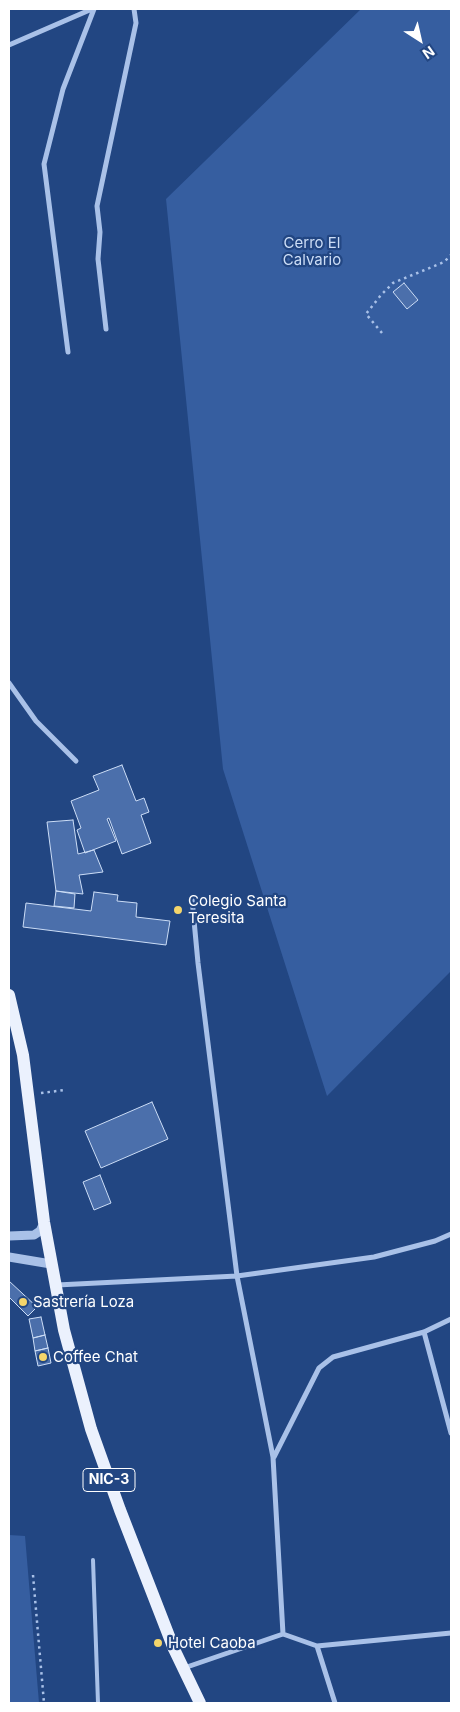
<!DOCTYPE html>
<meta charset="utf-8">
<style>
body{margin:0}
#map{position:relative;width:460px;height:1712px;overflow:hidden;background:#224682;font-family:Inter,sans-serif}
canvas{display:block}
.frame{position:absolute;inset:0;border:10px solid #fff;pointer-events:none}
.north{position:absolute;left:395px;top:15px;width:50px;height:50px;-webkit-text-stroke:4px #224682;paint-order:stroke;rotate:145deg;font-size:14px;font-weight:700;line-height:20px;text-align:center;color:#fff}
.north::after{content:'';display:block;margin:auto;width:18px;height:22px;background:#fff;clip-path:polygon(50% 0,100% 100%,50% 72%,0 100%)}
</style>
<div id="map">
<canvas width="460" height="1712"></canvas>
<div class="frame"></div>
<div class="north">N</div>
</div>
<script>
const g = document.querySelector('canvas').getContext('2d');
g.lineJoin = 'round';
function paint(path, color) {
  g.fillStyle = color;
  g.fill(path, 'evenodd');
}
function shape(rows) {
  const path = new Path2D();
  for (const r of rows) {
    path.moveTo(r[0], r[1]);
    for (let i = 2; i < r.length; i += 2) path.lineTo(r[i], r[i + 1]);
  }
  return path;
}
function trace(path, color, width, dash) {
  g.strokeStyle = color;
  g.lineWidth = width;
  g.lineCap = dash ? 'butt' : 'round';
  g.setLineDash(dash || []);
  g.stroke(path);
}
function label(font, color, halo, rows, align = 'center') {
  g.font = font + ' Inter,sans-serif';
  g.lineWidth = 4.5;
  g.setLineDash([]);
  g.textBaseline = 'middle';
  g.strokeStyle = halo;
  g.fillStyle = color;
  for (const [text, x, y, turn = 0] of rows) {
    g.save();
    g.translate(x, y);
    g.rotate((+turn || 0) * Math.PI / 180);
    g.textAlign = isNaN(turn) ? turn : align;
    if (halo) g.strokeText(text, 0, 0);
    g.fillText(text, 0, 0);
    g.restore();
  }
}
paint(shape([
 [361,9,451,9,451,971,327,1096,223,769,166,199],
 [9,1535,25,1536,39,1703,9,1703]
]), '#365ea0');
const building = shape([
 [404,283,418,300,407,309,393,292,404,283],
 [122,765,136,801,144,798,149,812,141,815,151,843,122,854,109,818,107,819,116,841,85,853,77,830,81,828,71,801,99,790,93,776,122,765],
 [73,820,78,854,94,850,103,872,79,875,83,894,56,891,47,822,73,820],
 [56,891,75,894,74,908,54,906,56,891],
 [94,892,118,895,117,901,137,903,136,917,170,921,166,945,23,927,26,903,91,911,94,892],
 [152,1102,168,1139,101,1168,85,1131,152,1102],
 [100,1175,111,1203,94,1210,83,1182,100,1175],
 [9,1281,37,1307,28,1316,9,1297,9,1281],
 [41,1317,45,1335,33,1338,29,1319,41,1317],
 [45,1335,48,1348,35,1351,33,1338,45,1335],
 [48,1348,51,1363,38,1366,35,1351,48,1348]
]);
paint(building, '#4b6fab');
trace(building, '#ccddf6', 1);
trace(shape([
 [382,333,366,314,381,295,393,283,444,262,451,255],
 [41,1093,65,1090],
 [33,1575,44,1703]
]), '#a9c1e8', 2.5, [2.5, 4]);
trace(shape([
 [93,1560,98,1703]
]), '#a9c1e8', 4);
trace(shape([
 [9,45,92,9],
 [106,329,98,259,100,232,97,206,136,23,134,9],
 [68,352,44,164,63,89,94,9],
 [9,683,36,721,76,761],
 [192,899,198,963,237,1276,273,1457,283,1634],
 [57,1285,237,1276,374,1257,435,1241,451,1234],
 [424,1332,451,1433],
 [274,1457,319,1368,333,1357,424,1332,451,1319],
 [317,1646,335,1703],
 [184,1668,283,1634,317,1646,451,1633]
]), '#a9c1e8', 5);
trace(shape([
 [9,1236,34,1235,40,1231,44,1223],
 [9,1257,51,1264]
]), '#a9c1e8', 9);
trace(shape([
 [9,995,23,1055,44,1222,64,1330,91,1429,120,1510,174,1649,200,1703]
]), '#ebf1fd', 12);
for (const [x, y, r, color] of [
 [178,910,5,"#f4d56b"],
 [23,1302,5,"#f4d56b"],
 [43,1357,5,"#f4d56b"],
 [158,1643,5,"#f4d56b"]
]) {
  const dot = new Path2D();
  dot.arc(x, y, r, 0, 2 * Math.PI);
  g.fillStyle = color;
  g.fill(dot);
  trace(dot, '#224682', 2);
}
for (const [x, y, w] of [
 [109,1480,52]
]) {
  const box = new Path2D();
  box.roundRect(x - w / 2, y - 11.5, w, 23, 4);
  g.fillStyle = '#224682';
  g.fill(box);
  trace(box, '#fff', 1);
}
label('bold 14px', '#fff', null, [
 ["NIC-3",109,1480]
]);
label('15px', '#ccddf6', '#224682', [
 ["Cerro El",312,243],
 ["Calvario",312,260]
]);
label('15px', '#fff', '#224682', [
 ["Colegio Santa",188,901],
 ["Teresita",188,918],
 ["Sastrería Loza",33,1302],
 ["Coffee Chat",53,1357],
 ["Hotel Caoba",168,1643]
], 'left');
</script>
